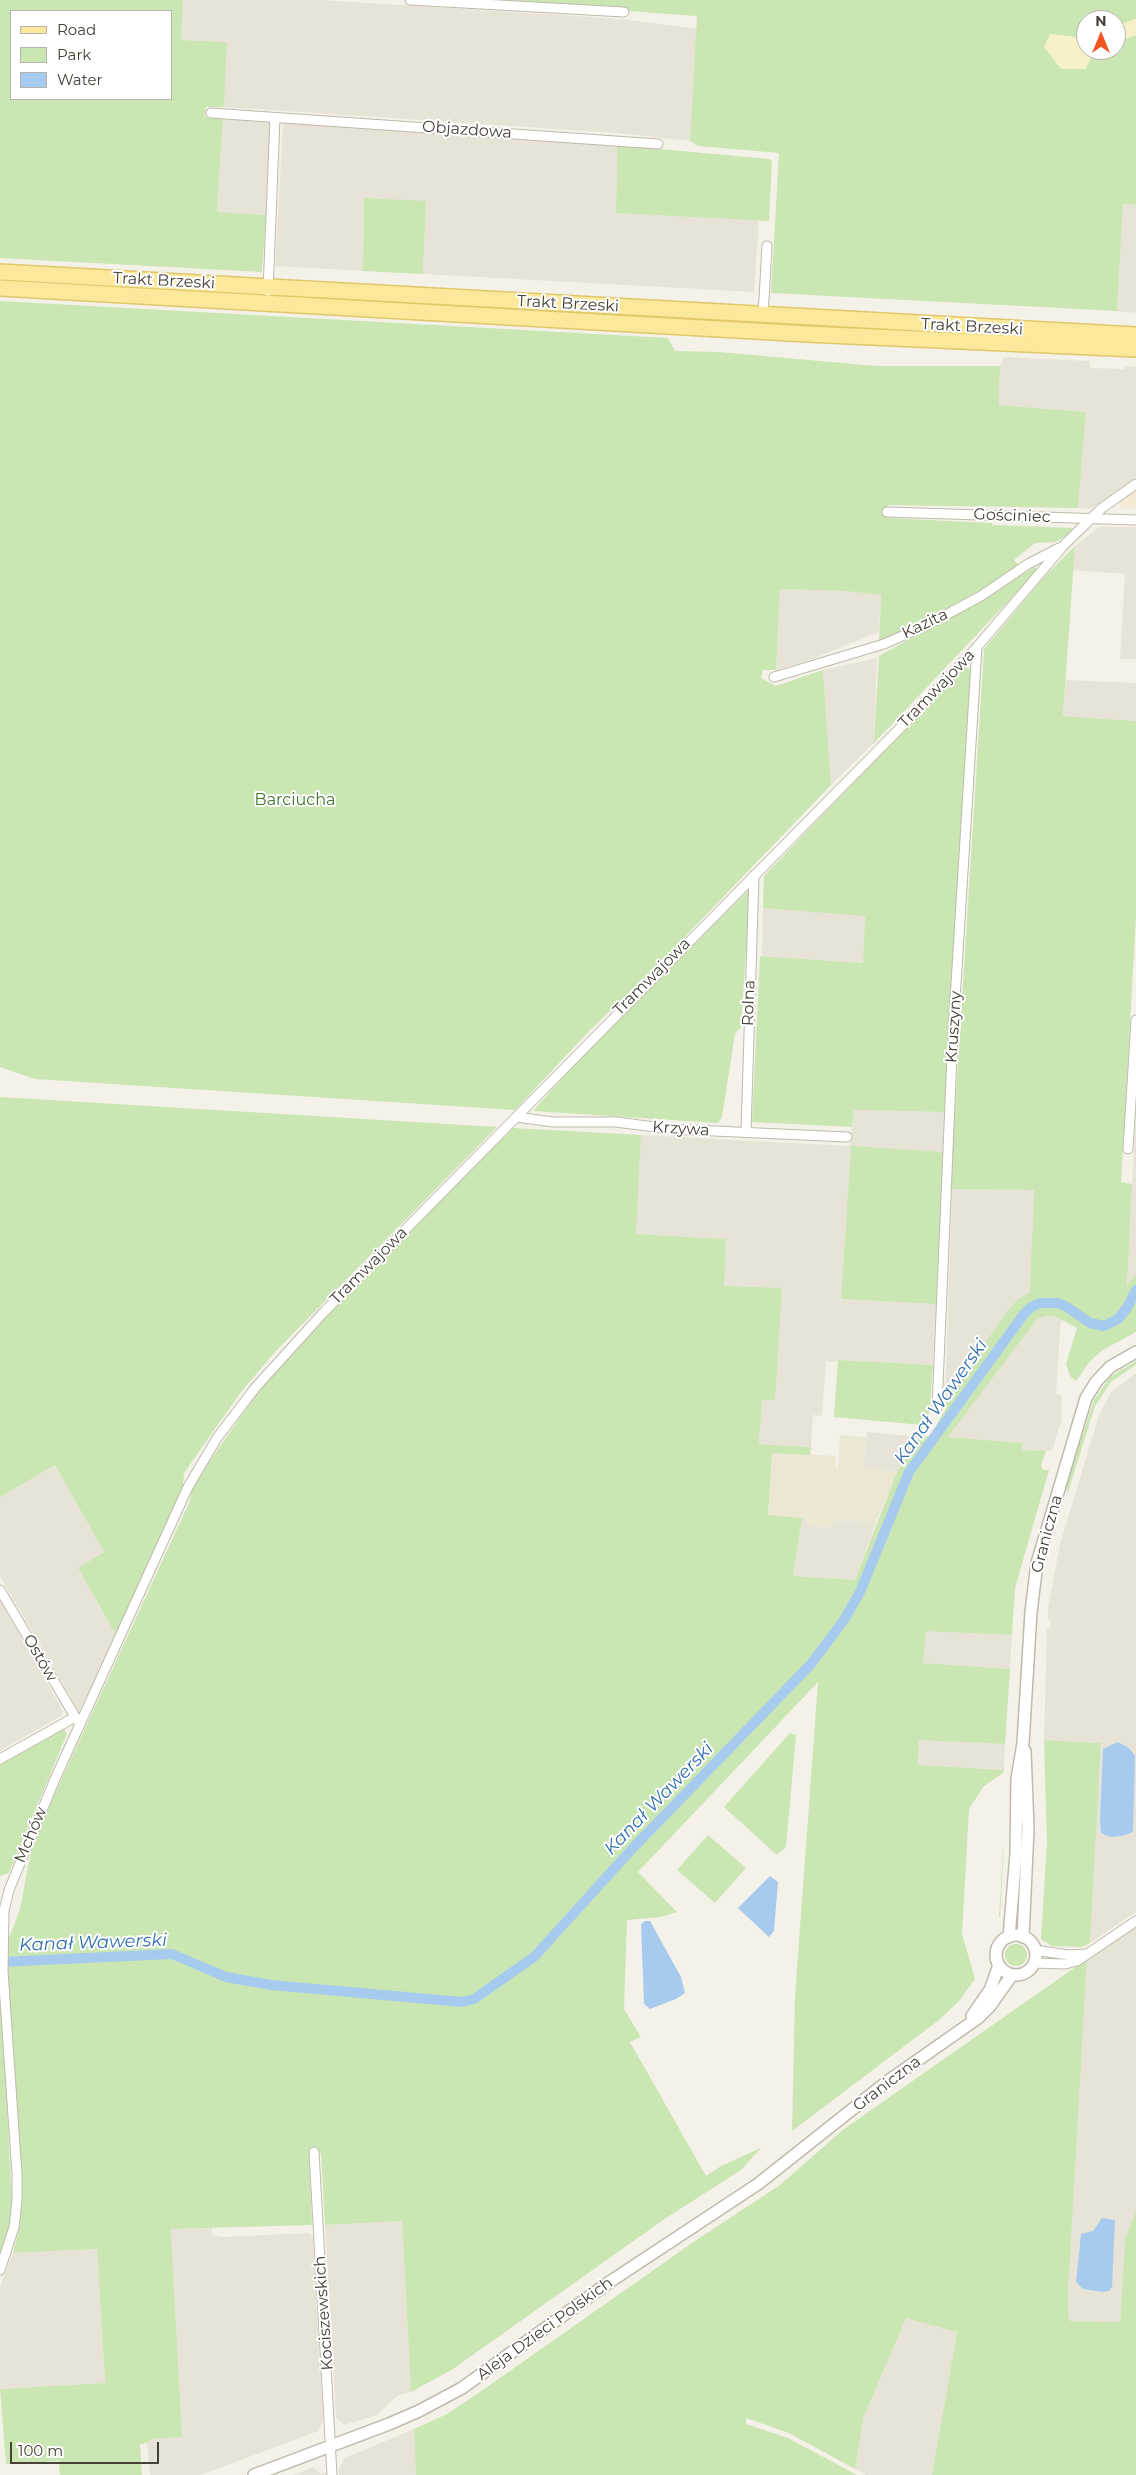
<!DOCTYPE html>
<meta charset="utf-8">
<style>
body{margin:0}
#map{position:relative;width:1136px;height:2475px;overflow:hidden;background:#f4f1e9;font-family:Montserrat,sans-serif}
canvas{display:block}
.legend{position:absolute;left:10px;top:10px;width:162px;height:90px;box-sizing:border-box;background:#fff;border:1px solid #b5b3af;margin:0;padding:6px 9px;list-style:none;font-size:15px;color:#474237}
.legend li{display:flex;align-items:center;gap:10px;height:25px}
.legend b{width:25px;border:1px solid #b5b3af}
.north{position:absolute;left:1076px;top:10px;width:50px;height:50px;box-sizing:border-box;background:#fff;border:1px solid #b5b3af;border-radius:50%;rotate:0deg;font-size:14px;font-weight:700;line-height:20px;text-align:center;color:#474237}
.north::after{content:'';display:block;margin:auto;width:18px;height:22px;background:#f25421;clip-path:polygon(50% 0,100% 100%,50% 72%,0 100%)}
.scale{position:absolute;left:10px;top:2442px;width:149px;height:22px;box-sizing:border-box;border:2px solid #474237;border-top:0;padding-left:6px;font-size:15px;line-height:18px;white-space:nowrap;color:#474237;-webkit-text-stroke:4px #fff;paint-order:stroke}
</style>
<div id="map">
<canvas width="1136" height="2475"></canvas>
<ul class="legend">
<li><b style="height:6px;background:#fbe89b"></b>Road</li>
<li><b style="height:14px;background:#cae6b3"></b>Park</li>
<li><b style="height:14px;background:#a7cbee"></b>Water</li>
</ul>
<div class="north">N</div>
<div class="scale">100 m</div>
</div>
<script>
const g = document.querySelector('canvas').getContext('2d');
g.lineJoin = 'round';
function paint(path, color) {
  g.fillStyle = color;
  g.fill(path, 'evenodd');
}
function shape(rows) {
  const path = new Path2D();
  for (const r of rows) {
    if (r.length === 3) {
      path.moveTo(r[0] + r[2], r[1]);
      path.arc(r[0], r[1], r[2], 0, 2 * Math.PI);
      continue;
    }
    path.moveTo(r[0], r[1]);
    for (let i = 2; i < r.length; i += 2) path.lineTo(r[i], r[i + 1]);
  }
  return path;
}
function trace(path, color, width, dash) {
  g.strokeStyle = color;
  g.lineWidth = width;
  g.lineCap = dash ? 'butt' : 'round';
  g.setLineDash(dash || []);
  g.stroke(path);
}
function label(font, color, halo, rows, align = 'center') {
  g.font = font + ' Montserrat,sans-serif';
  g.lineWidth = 4;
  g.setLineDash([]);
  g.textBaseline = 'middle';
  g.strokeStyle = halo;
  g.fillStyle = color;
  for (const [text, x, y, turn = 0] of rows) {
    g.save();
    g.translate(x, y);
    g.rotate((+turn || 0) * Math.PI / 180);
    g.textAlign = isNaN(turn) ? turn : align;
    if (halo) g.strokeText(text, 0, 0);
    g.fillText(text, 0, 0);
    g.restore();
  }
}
paint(shape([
 [183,0,320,0,623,19,697,29,690,141,617,133,224,107,227,42,181,40],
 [223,119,270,122,266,215,217,213],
 [285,123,617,145,616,213,759,220,754,292,423,274,426,202,364,198,363,271,275,266,283,126],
 [1123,204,1136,205,1136,313,1117,311],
 [1004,357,1090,361,1090,368,1124,369,1124,366,1136,367,1136,477,1091,509,1078,508,1086,412,999,405,1000,366],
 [1099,527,1136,527,1136,659,1120,659,1125,574,1073,570,1075,546],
 [780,589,845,591,881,595,879,632,815,658,776,670],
 [877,658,874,743,831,785,823,670],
 [1066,680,1136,683,1136,721,1063,716],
 [763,908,865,915,863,963,762,956],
 [854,1110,944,1112,944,1152,851,1147,841,1299,936,1304,933,1365,838,1360,837,1362,826,1361,822,1416,813,1415,811,1447,759,1444,762,1400,775,1400,723,1286,726,1239,635,1234,641,1135,850,1146],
 [1136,1115,1136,1274,1127,1287,1132,1184],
 [952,1189,1034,1190,1031,1287,1030,1292,1017,1300,945,1400],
 [1046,1316,1061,1318,1056,1394,1062,1395,1061,1421,1052,1451,1022,1450,1022,1443,947,1437,1029,1328,1037,1319],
 [1136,1373,1136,1912,1089,1944,1101,1743,1044,1740,1047,1629,1050,1628,1051,1620,1048,1619,1048,1608,1060,1544,1099,1415,1111,1392],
 [867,1432,920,1437,897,1472,863,1469],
 [55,1465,104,1552,78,1568,116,1635,79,1712,0,1576,0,1497],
 [802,1518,807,1518,806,1525,827,1527,837,1520,876,1522,855,1580,793,1576],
 [0,1601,63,1711,61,1716,0,1751],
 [926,1630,1012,1635,1010,1669,922,1663],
 [919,1739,1005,1744,1004,1770,918,1765],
 [1136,1927,1136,2211,1125,2239,1120,2323,1069,2321,1068,2295,1087,1959],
 [402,2221,411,2392,397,2396,377,2415,344,2425,336,2418,325,2225],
 [212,2228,212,2235,222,2237,309,2233,313,2237,323,2421,318,2431,201,2475,150,2475,147,2443,151,2439,182,2437,171,2229],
 [97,2249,105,2383,0,2389,0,2287,13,2253],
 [906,2317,957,2332,932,2475,866,2475,855,2469,864,2416],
 [414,2429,416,2475,339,2475,339,2468,345,2458],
 [314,2467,320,2474,326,2472,326,2475,292,2475]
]), '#e7e4d7');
paint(shape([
 [1136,491,1136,509,1120,509,1120,502]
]), '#f5ead5');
paint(shape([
 [840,1435,866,1437,863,1469,897,1472,876,1522,837,1520,828,1527,806,1525,807,1518,768,1516,772,1452,836,1456,835,1467,838,1468]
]), '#ece7d3');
paint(shape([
 [0,0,183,0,181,40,227,42,224,107,206,107,205,117,223,119,217,212,266,215,262,272,0,258],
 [11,11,171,11,171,99,11,99],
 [475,0,1136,0,1136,19,1116,26,1116,20,1086,20,1086,35,1075,37,1050,34,1085,69,1095,50,1116,50,1116,42,1136,35,1136,205,1123,204,1117,311,771,293,779,153,698,146,690,141,697,16],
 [617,145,769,159,772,161,769,221,616,213],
 [364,198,426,201,423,274,363,271],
 [0,301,668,338,675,351,719,352,876,366,1000,366,999,405,1086,412,1078,508,888,505,887,518,992,523,992,525,1073,528,1070,533,1056,542,1035,543,1014,560,1020,567,989,586,894,637,879,643,881,595,845,591,780,589,776,670,763,670,761,678,776,686,823,670,831,785,652,971,590,1030,515,1110,35,1079,0,1067],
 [1075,546,1063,716,1136,721,1136,917,1121,1182,1132,1184,1127,1286,1136,1274,1136,1332,1103,1350,1090,1361,1076,1381,1070,1376,1066,1364,1077,1328,1056,1317,1046,1316,1037,1319,948,1437,1022,1443,1022,1450,1046,1451,1041,1465,1043,1470,1049,1470,1015,1588,1012,1635,926,1631,923,1663,1010,1669,1005,1744,919,1740,918,1765,1004,1770,1003,1773,984,1786,969,1809,962,1934,975,1979,959,2001,939,2020,792,2131,795,1996,818,1682,638,1872,677,1912,661,1917,627,1920,624,2009,641,2037,630,2042,706,2176,721,2166,761,2148,741,2170,663,2220,453,2369,411,2392,402,2221,325,2225,321,2153,309,2153,312,2225,171,2229,182,2437,151,2439,147,2443,140,2444,142,2475,60,2475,59,2461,6,2464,0,2389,105,2383,97,2249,13,2253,19,2229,22,2176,7,1970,8,1941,20,1909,33,1841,190,1501,193,1485,258,1392,309,1334,513,1128,641,1135,636,1234,726,1239,724,1286,782,1288,775,1400,762,1400,759,1444,811,1447,810,1455,772,1453,768,1515,802,1518,793,1576,855,1580,897,1472,920,1437,930,1436,945,1410,945,1400,1007,1312,1017,1300,1030,1292,1034,1190,952,1189,952,1159,984,649,1045,576],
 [1034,567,1038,570,874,743,879,656,990,595],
 [964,667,972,669,944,1112,854,1110,852,1127,752,1122,760,956,863,963,865,916,763,908,764,876],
 [750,889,741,1027,735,1034,722,1117,718,1123,533,1111,603,1032],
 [0,1097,497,1127,274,1353,241,1392,184,1473,183,1488,116,1635,78,1568,104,1552,55,1465,0,1497],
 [851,1146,944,1152,936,1304,841,1299],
 [838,1360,933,1365,929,1418,922,1425,834,1417],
 [1136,1361,1136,1365,1112,1381,1095,1406,1067,1495,1067,1482,1094,1400,1110,1377],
 [64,1729,67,1734,9,1873,0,1876,0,1765],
 [790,1733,796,1735,786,1847,777,1855,724,1807],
 [1044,1740,1101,1743,1090,1941,1089,1944,1081,1947,1052,1946,1041,1939,1047,1843],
 [708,1835,746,1868,715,1903,677,1870],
 [1004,1845,1000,1917,999,1917,1003,1851],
 [1016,1955,11],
 [1087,1959,1068,2295,1069,2321,1120,2322,1125,2239,1136,2211,1136,2475,932,2475,957,2332,906,2318,864,2416,855,2469,789,2433,746,2418,746,2424,788,2438,857,2475,416,2475,414,2429,447,2414,490,2385,692,2243,780,2185,844,2129],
 [0,1983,12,2200,9,2227,0,2258]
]), '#cae6b3');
paint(shape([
 [1136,19,1136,35,1116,42,1116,26],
 [1050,34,1075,37,1086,35,1086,50,1095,50,1085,69,1061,69,1044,47]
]), '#f6f1c6');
paint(shape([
 [1118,1742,1129,1748,1135,1756,1133,1832,1122,1836,1110,1837,1101,1833,1100,1819,1103,1749],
 [770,1876,778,1882,774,1931,769,1937,738,1908],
 [645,1921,650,1921,681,1977,685,1993,676,1999,650,2009,644,2004,641,1924],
 [1102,2218,1115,2220,1112,2287,1109,2291,1103,2292,1083,2289,1076,2282,1081,2234,1093,2231]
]), '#a7cbee');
trace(shape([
 [0,1962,172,1954,226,1977,271,1985,462,2002,474,1999,534,1957,632,1849,811,1664,844,1620,860,1592,909,1472,1024,1314,1031,1307,1040,1303,1058,1303,1067,1307,1090,1323,1104,1326,1118,1319,1127,1308,1136,1290]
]), '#a7cbee', 10);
const minor = shape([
 [410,0,624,12],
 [211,113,658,144],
 [268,291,275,118],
 [763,316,767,246],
 [887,512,1136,520],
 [774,677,884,644,927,625,981,596,1028,564,1059,548],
 [516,1117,553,1122,616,1122,670,1129,847,1137],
 [746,1132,754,875],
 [1128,1149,1136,1020],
 [937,1408,953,1032,977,647],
 [0,1590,80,1725],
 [0,1759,75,1717],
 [1035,1950,1068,1955,1086,1954],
 [1034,1963,1065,1964,1077,1961,1136,1921],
 [314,2152,332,2475],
 [0,2270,14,2227,17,2201,17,2174,3,1971,4,1911,9,1890,55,1779,188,1487,217,1438,255,1388,323,1313,907,721,977,647,1064,545,1102,508,1136,484]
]);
const tertiary = shape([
 [1016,1955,20],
 [1009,1937,1016,1854,1017,1779,1023,1743,1031,1612,1037,1563,1086,1398,1096,1382,1110,1367,1136,1352],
 [1023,1937,1028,1829,1025,1751],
 [972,2016,990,1990,999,1965],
 [254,2475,389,2424,419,2411,462,2388,611,2281,758,2184,888,2081,978,2018,990,2006,1012,1975]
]);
const primary = shape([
 [0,272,1136,335],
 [0,288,807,334,1136,349]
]);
trace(minor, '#bfbaab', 11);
trace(tertiary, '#bfbaab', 14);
trace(primary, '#e0c76a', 18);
trace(minor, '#fff', 9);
trace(tertiary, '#fff', 11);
trace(primary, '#fbe89b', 15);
label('16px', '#474237', '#fff', [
 ["Objazdowa",467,130,4],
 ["Trakt Brzeski",164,281,3],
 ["Trakt Brzeski",568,304,3],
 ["Trakt Brzeski",972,327,3],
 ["Gościniec",1012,516,2],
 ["Kazita",925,624,-26],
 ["Tramwajowa",937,689,-46],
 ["Tramwajowa",652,977,-45],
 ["Rolna",749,1003,-88],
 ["Kruszyny",954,1027,-86],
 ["Krzywa",681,1129,4],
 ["Tramwajowa",369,1266,-45],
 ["Graniczna",1047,1534,-75],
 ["Ostów",40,1658,60],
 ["Mchów",31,1835,-67],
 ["Graniczna",887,2084,-37],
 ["Kociszewskich",324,2313,-94],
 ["Aleja Dzieci Polskich",545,2329,-36]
]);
label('16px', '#42772c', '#fff', [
 ["Barciucha",295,800]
]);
label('italic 18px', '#3470b0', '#fff', [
 ["Kanał Wawerski",941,1402,-55],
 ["Kanał Wawerski",659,1799,-46],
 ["Kanał Wawerski",93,1943,-2]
]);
</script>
